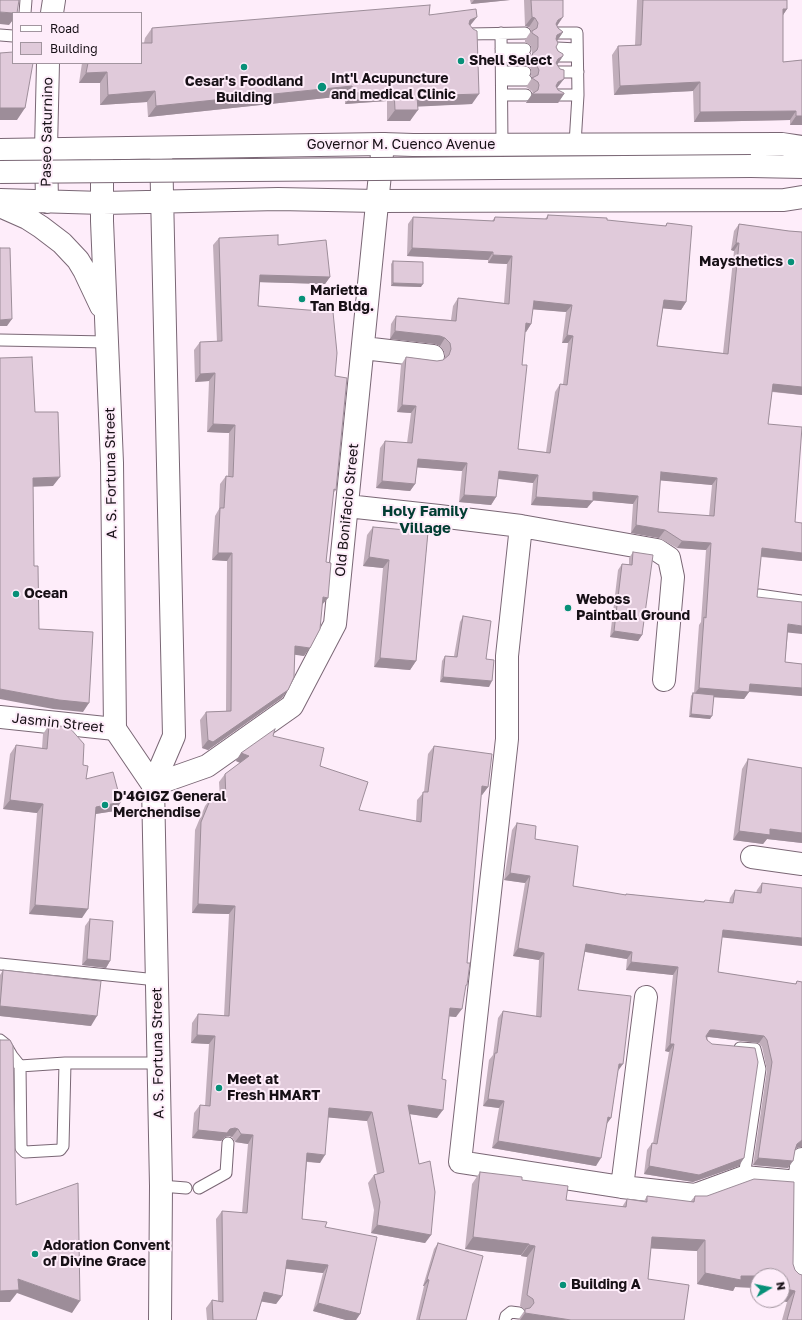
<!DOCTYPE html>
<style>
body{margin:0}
#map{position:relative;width:802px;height:1320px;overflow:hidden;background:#feedfa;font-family:"Golos Text",sans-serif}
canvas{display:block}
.legend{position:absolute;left:12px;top:12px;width:130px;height:52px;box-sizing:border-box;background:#feedfa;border:1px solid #a2959f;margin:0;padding:5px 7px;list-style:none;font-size:12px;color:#171016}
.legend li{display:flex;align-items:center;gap:8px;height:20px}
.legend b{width:20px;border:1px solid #a2959f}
.north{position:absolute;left:750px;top:1268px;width:40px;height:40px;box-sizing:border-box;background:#feedfa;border:1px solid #a2959f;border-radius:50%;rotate:80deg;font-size:11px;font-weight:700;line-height:16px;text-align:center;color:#171016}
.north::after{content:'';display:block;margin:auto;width:14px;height:18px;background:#079078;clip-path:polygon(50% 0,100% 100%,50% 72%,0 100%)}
</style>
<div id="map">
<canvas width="802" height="1320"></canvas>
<ul class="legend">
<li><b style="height:5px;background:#fff"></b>Road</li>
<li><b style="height:11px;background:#e0cada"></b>Building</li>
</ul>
<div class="north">N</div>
</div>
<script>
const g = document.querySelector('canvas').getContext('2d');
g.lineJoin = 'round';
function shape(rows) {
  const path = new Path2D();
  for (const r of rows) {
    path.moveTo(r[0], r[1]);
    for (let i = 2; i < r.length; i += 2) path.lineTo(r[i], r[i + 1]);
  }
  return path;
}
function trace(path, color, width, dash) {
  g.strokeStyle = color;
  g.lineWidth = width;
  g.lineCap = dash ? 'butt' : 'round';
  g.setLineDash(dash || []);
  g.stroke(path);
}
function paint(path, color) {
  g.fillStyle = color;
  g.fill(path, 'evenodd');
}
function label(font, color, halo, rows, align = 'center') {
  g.font = font + ' "Golos Text",sans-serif';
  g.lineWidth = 4;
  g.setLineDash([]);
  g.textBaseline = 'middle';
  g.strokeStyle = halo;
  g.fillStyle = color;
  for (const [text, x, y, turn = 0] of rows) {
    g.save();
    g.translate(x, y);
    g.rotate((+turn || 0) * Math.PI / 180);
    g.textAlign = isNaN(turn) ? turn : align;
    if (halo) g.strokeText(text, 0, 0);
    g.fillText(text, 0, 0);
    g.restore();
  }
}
const lane = shape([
 [25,13,26,0],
 [501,33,502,145],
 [557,33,577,33,578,95,575,144],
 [469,34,525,33],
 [0,35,13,36],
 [557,48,577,49],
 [501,49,525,49],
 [557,56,577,56],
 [501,57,525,56],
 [502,72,525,72],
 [557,72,578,72],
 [502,80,526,80],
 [502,95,526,95],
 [557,95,578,95],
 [0,340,107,342],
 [759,595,802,601],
 [0,964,157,980],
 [0,1040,5,1044,12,1056,20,1066,65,1063],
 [740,1048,755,1049,760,1069,744,1177],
 [20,1066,21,1148,25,1152,60,1150,63,1146,65,1063,159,1063],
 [161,1186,186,1188],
 [199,1188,226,1173,228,1143],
 [505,1320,506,1316,511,1312,519,1313]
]);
const street = shape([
 [363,348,433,356],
 [347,506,439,516,521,526,657,550,669,558,673,577,664,680],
 [521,526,507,656,507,739,460,1162,622,1187,695,1195,744,1177,799,1182],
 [0,717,115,729],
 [153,785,207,766,292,706,335,624,383,144],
 [752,857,802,864],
 [622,1187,646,997],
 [798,1275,799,1182,802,1159]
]);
const secondary = shape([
 [52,13,54,0],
 [0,150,383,144,413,145,782,144,802,147],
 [102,153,102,221,112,463,115,729,153,785],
 [751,166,802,167],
 [0,200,103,203,278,199,377,201,784,200,802,197],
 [47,202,46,149,48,63],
 [0,206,27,218,41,227,62,243,78,260,84,270,101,306],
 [160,1320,161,1186,153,785,174,736,161,148]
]);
trace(lane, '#7a6775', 13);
trace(street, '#7a6775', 24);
trace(secondary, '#7a6775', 24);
trace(lane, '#fff', 11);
trace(street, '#fff', 22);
trace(secondary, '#fff', 22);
const secondaryBridge = shape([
 [0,172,751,166]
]);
trace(secondaryBridge, '#7a6775', 24, []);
trace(secondaryBridge, '#fff', 22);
paint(shape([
 [470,0,510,0,471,4],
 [524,0,563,0,557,26,558,28,563,32,557,41,556,47,558,51,563,56,557,65,557,88,558,90,564,94,558,103,526,103,533,94,532,91,526,87,532,78,531,75,531,69,525,63,532,54,531,46,525,42,525,40,531,31,529,27,525,26],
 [637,0,787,0,787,9,783,15,783,62,802,60,802,125,790,125,790,120,694,122,693,91,614,95,612,55,618,46,635,45],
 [429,15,470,26,472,104,418,106,410,121,387,121,387,101,345,104,345,96,148,117,147,102,100,105,100,83,79,83,82,63,141,63,144,43,145,38,152,28],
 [548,215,665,226,667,223,686,302,681,310,663,308,657,346,723,353,734,251,731,250,734,231,739,224,789,231,802,232,802,395,772,392,768,424,795,522,802,561,761,557,757,597,788,632,785,662,802,664,802,696,749,692,744,699,714,697,710,719,689,717,691,696,693,693,694,693,699,625,701,622,706,550,677,548,659,538,631,533,633,504,593,500,587,508,531,505,533,483,498,479,496,497,491,505,459,502,462,471,417,467,415,484,410,491,376,488,380,448,385,441,407,443,411,413,397,412,401,365,406,357,437,361,443,360,445,357,444,351,440,346,435,344,390,339,391,324,396,316,451,320,453,306,458,298,504,303,507,264,488,263,488,260,407,256,408,224,413,217,492,221,495,217,545,219],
 [533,309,566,312,562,343,568,343,563,384,560,384,555,392,546,452,518,449,522,365,525,331,526,332,531,324],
 [660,480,712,485,709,516,658,512],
 [219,238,278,245,330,277,325,284,259,282,258,306,335,376,336,490,333,493,326,562,322,605,304,656,295,654,282,698,208,750,202,748,200,720,206,712,226,711,227,561,212,560,215,516,219,509,220,484,226,476,228,476,229,433,207,432,209,381,195,382,194,350,200,342,217,342,213,245],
 [393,261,421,287,391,286,391,264],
 [373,527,428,532,416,661,410,670,374,667,383,568,363,566,367,535],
 [633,552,642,635,638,641,610,637,618,570,622,564,629,564,629,558],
 [463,616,486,659,489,687,440,682,442,661,445,656,454,656,460,622],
 [49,725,83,765,86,779,115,811,95,814,82,918,29,914,37,813,3,809,10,754,16,745,42,748,43,734],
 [273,736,320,766,359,810,416,821,417,800,424,792,428,754,434,746,488,787,482,795,481,795,465,987,456,1017,449,1016,437,1118,410,1114,431,1235,425,1243,371,1233,374,1210,368,1183,374,1175,377,1174,367,1121,328,1117,320,1163,307,1162,302,1219,325,1227,360,1314,356,1320,346,1320,313,1311,323,1273,286,1269,282,1296,276,1304,262,1301,256,1320,207,1320,206,1308,212,1300,218,1301,216,1219,222,1211,242,1213,248,1144,235,1142,232,1137,229,1136,225,1137,221,1141,192,1138,194,1113,200,1105,205,1106,209,1044,191,1043,192,1023,198,1014,224,1016,229,914,192,913,195,830,205,806,211,798,220,799,219,782,225,774,240,763,236,761,241,753],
 [748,759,802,768,802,843,767,839,763,844,733,840,742,769],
 [517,823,535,839,573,886,625,895,626,894,703,902,705,900,729,903,730,898,735,890,756,893,757,890,762,883,802,888,722,937,718,972,795,984,797,981,797,1148,795,1149,788,1168,753,1165,767,1070,762,1047,759,1043,709,1037,707,1037,739,1166,693,1182,644,1174,647,1150,652,1143,653,1143,669,1052,665,1051,673,975,626,970,627,959,585,952,578,990,618,1071,611,1118,607,1123,596,1166,492,1148,499,1108,483,1106,489,1060,493,1055,498,1018,503,1011,536,1016,539,960,513,956,525,883,504,880,512,830],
 [90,919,110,961,106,968,82,965,85,926],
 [3,970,91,1026,0,1016,0,975],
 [480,1172,522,1180,566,1200,622,1207,627,1199,644,1201,647,1196,690,1202,695,1196,793,1264,802,1320,782,1320,787,1302,782,1300,782,1276,758,1276,758,1288,735,1287,733,1291,697,1284,697,1251,650,1248,648,1279,684,1320,518,1320,525,1310,520,1306,527,1257,521,1256,521,1255,465,1249,472,1184],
 [438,1243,466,1320,416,1320,424,1286,423,1286,434,1249]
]), '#c1aebb');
paint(shape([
 [474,0,510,0,471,4],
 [783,9,787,9,781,18],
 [0,12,13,13,13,20,9,25,0,24],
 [477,17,469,27,463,30,470,20],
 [532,17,535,18,529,27,525,26],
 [563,17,557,26,551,29,558,20],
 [563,32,557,41,551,45,557,35],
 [563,56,557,65,551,68,558,59],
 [107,72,100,83,79,83,86,73],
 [564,79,557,88,551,91,558,82],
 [700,82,693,91,614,95,620,86],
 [352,86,345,96,148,117,156,106],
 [155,91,147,102,100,105,108,95],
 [394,91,387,101,345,104,353,93],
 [479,94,472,104,410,107,417,96],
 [532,94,564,94,558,103,526,103],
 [0,108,25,108,17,120,0,120],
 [395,110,418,110,410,121,387,121],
 [796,111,790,120,694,122,700,112],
 [796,116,802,116,802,125,790,125],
 [736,243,739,243,734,251,731,250],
 [412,248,493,252,488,260,407,256],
 [493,255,512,256,507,264,488,263],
 [260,275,330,277,325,284,254,282],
 [393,283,423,284,421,287,391,286],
 [664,300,686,302,681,310,658,308],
 [534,301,572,305,566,312,528,309],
 [12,319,7,326,0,326,0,320],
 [526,323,531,324,526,332,521,331],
 [395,331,440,336,445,338,440,346,435,344,390,339],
 [567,335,573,336,568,343,562,343],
 [215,373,209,381,195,382,200,374],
 [773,384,802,387,802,395,768,391],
 [402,405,416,406,411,413,397,412],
 [213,424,235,425,229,433,207,432],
 [418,459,467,463,462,471,412,467],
 [499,471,538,475,533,483,493,478],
 [661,472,717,478,712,485,655,480],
 [60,477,53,486,27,487,33,478],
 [382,481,415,484,410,491,376,488],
 [593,492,638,496,633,504,588,500],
 [464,495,496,497,491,505,459,502],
 [536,497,593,501,587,508,531,505],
 [636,525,665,530,659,538,631,533],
 [682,541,711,543,706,550,677,548],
 [762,548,802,553,802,561,757,556],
 [218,553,232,553,227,561,212,560],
 [369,557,389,560,383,568,363,566],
 [323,597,328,598,322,605],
 [788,624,802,626,802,634,783,632],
 [614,631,642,635,638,641,610,637],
 [295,646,310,648,304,656,289,654],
 [380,658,416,661,410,670,374,667],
 [443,677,492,681,489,687,440,682],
 [750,684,802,688,802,696,745,691],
 [699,688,749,692,744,699,693,696],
 [0,689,89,703,83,712,53,709,0,699],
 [288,690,282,698,208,750,202,748,208,740],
 [691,714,712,716,710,719,689,717],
 [241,753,249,756,243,764,236,761],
 [482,786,488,787,482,795,476,794],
 [10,800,43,804,37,813,3,809],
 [121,802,115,811,89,815,96,807],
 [770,829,802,833,802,843,767,839,763,844,733,840,739,831],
 [510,873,530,876,525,883,504,880],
 [198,904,235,906,229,914,192,913],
 [35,905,88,909,82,918,29,914],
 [723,930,802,938,802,946,718,937],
 [586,944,632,952,627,959,581,951],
 [518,948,544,953,539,960,513,956],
 [87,959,110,961,106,968,82,965],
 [631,962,678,967,673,975,626,970],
 [0,1006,97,1016,91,1026,0,1016],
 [450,1008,462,1009,456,1017,444,1016],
 [710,1030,714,1030,764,1036,759,1043,709,1037,705,1038],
 [197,1035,215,1036,209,1044,191,1043],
 [670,1044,674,1044,669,1052,665,1051],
 [619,1064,623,1064,618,1071],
 [488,1099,504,1101,499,1108,483,1106],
 [408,1105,443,1110,437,1118,402,1113],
 [329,1108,372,1112,367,1121,323,1117],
 [608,1117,611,1118,606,1125],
 [235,1128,238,1129,232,1137,229,1136,225,1137,221,1141,192,1138,198,1130,230,1129],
 [241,1134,253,1135,248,1144,235,1142],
 [802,1140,802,1147,797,1148,792,1152,797,1144],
 [498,1141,601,1158,596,1166,492,1148],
 [307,1153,325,1155,320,1163,302,1161],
 [744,1158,739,1166,693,1182,644,1174,649,1166],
 [758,1158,793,1161,788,1168,753,1165],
 [377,1225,431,1235,425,1243,371,1233],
 [473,1237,529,1244,521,1255,465,1249],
 [652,1237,705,1240,697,1251,644,1248],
 [529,1245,535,1246,527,1257,521,1256],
 [287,1260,328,1265,323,1273,281,1268],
 [705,1273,758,1276,758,1288,735,1287,733,1291,697,1284],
 [18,1279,80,1301,72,1313,17,1293,10,1302,0,1302,0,1291],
 [427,1279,429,1280,424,1286,423,1286],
 [782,1288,795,1291,787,1302,777,1300,782,1300],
 [264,1292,282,1296,276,1304,258,1301],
 [318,1303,360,1314,356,1320,346,1320,313,1311],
 [525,1313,571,1320,520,1320]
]), '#9d8d99');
const building = shape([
 [0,0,19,0,17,13,13,13,0,12,0,0],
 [531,0,563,0,563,17,558,20,556,24,558,28,563,32,557,35,556,39,558,43,556,47,558,51,563,54,563,56,558,59,556,63,560,69,564,70,564,79,558,82,556,86,558,90,564,93,564,94,532,94,538,90,539,85,538,82,532,78,538,75,539,70,537,66,538,60,532,54,537,50,538,47,538,37,532,33,532,31,537,28,538,23,535,18,532,17,531,0],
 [643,0,787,0,787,9,783,9,783,62,802,60,802,116,796,116,796,111,700,112,700,82,620,86,618,46,641,45,643,0],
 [430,5,429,15,476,9,477,17,470,20,469,24,473,29,477,31,479,94,417,96,418,110,395,110,394,91,353,93,352,86,156,106,155,91,108,95,107,72,86,73,88,63,141,63,141,43,152,43,152,28,430,5],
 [13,52,13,63,33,63,25,108,0,108,0,53,13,52],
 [548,215,607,218,607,220,666,226,667,223,692,226,686,302,664,300,657,346,728,354,739,243,736,243,739,224,789,231,802,232,802,387,773,384,768,424,802,427,795,522,802,523,802,553,762,548,757,597,802,602,802,626,788,624,785,662,802,664,802,688,750,684,749,692,699,688,704,617,706,618,711,543,682,541,665,530,636,525,638,496,593,492,593,501,536,497,538,475,499,471,496,497,464,495,467,463,418,459,415,484,382,481,385,441,412,443,416,406,402,405,406,357,437,361,443,360,449,355,451,349,450,343,445,338,440,336,395,331,396,316,456,321,458,298,509,304,512,256,493,255,493,252,412,248,413,217,494,221,495,217,547,219,548,215],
 [534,301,572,305,567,335,573,336,567,385,560,384,550,453,518,449,527,365,522,365,526,323,531,324,534,301],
 [661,472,717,478,714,516,658,512,661,472],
 [278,235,278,245,326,240,330,277,260,275,258,306,333,312,337,353,335,376,347,378,336,490,334,489,326,562,331,563,328,598,323,597,320,629,310,648,295,646,294,677,288,690,213,742,208,740,206,712,231,711,232,553,218,553,220,508,224,508,226,476,233,477,235,425,213,424,215,373,200,374,200,342,222,341,219,238,278,235],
 [0,248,10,248,12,319,0,320,0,248],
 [393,261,423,262,423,284,393,283,393,261],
 [32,357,35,412,58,412,60,477,33,478,34,566,38,566,39,629,93,632,89,703,59,700,0,689,0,358,32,357],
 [373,527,428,532,416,661,380,658,389,560,369,557,373,527],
 [633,552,653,555,642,635,614,631,622,564,632,565,633,552],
 [463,616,491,621,486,659,494,660,492,681,443,677,445,656,457,657,463,616],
 [693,693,714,695,712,716,691,714,693,693],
 [49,725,69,727,84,744,83,765,88,766,86,779,113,772,121,802,96,807,88,909,35,905,43,804,10,800,16,745,47,749,49,725],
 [275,729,273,736,324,748,320,766,368,782,359,810,421,822,423,792,428,792,434,746,492,754,488,787,482,786,467,963,470,963,467,985,466,985,462,1009,450,1008,442,1079,446,1080,443,1110,408,1105,419,1164,430,1161,435,1192,431,1235,377,1225,380,1202,374,1175,384,1172,372,1112,329,1108,325,1155,307,1153,302,1219,327,1222,325,1227,377,1237,360,1314,318,1303,328,1265,287,1260,282,1296,264,1292,256,1320,213,1320,212,1300,223,1302,222,1211,247,1213,253,1135,241,1134,238,1129,235,1128,230,1129,227,1133,198,1130,200,1105,210,1106,215,1036,197,1035,198,1014,229,1016,235,906,198,904,201,822,211,798,226,799,225,774,249,756,241,753,275,729],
 [748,759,802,768,802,833,770,829,770,835,739,831,748,759],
 [517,823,536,826,535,839,578,846,573,886,626,895,626,894,704,902,705,900,733,903,735,890,761,893,762,883,802,888,802,938,723,930,718,972,796,984,797,981,802,982,802,1140,797,1144,795,1150,793,1161,758,1158,772,1062,767,1040,764,1036,714,1030,710,1030,706,1036,707,1040,712,1044,755,1048,758,1062,744,1158,699,1175,649,1166,652,1143,657,1144,674,1044,670,1044,678,967,631,962,632,952,586,944,578,990,631,996,623,1064,619,1064,611,1118,608,1117,601,1158,498,1141,504,1101,488,1099,495,1053,497,1053,503,1011,541,1017,544,953,518,948,530,876,510,873,517,823],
 [90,919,113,921,110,961,87,959,90,919],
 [3,970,101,981,97,1016,0,1006,3,970],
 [0,1040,10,1040,13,1046,16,1205,78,1183,80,1301,18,1279,19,1290,0,1291,0,1040],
 [480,1172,522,1177,522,1180,568,1186,566,1200,626,1207,627,1199,647,1202,647,1196,694,1202,695,1196,707,1196,754,1179,794,1182,793,1264,795,1270,799,1274,802,1275,802,1320,787,1320,795,1291,782,1288,782,1276,741,1276,741,1280,705,1273,705,1240,652,1237,648,1279,689,1285,684,1320,571,1320,525,1313,525,1309,530,1308,534,1303,533,1299,527,1295,535,1246,529,1245,529,1244,473,1237,480,1172],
 [438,1243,483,1256,466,1320,419,1320,429,1280,427,1279,438,1243]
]);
paint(building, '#e0cada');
trace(building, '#9d8d99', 1);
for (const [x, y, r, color] of [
 [461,61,4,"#079078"],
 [244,67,4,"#079078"],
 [322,87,5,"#079078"],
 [791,262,4,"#079078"],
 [302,299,4,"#079078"],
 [16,594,4,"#079078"],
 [568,608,4,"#079078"],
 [105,805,4,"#079078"],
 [219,1088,4,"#079078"],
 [35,1254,4,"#079078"],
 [563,1285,4,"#079078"]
]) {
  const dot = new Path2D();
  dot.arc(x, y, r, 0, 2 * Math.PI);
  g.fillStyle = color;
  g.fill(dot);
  trace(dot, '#feedfa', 1.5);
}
label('bold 14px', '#171016', '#feedfa', [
 ["Shell Select",469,61],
 ["Int'l Acupuncture",331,79],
 ["and medical Clinic",331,95],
 ["Cesar's Foodland",244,82,"center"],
 ["Building",244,98,"center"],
 ["Maysthetics",783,262,"right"],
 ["Marietta",310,291],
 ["Tan Bldg.",310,307],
 ["Ocean",24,594],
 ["Weboss",576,600],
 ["Paintball Ground",576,616],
 ["D'4GIGZ General",113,797],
 ["Merchendise",113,813],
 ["Meet at",227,1080],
 ["Fresh HMART",227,1096],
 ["Adoration Convent",43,1246],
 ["of Divine Grace",43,1262],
 ["Building A",571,1285]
], 'left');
label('14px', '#171016', '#feedfa', [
 ["Paseo Saturnino",47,132,-89],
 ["Governor M. Cuenco Avenue",401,145],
 ["A. S. Fortuna Street",111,473,-91],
 ["Old Bonifacio Street",347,510,-84],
 ["Jasmin Street",58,723,6],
 ["A. S. Fortuna Street",158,1053,-91]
]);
label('bold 15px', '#023e33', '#feedfa', [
 ["Holy Family",425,511],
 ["Village",425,528]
]);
</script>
